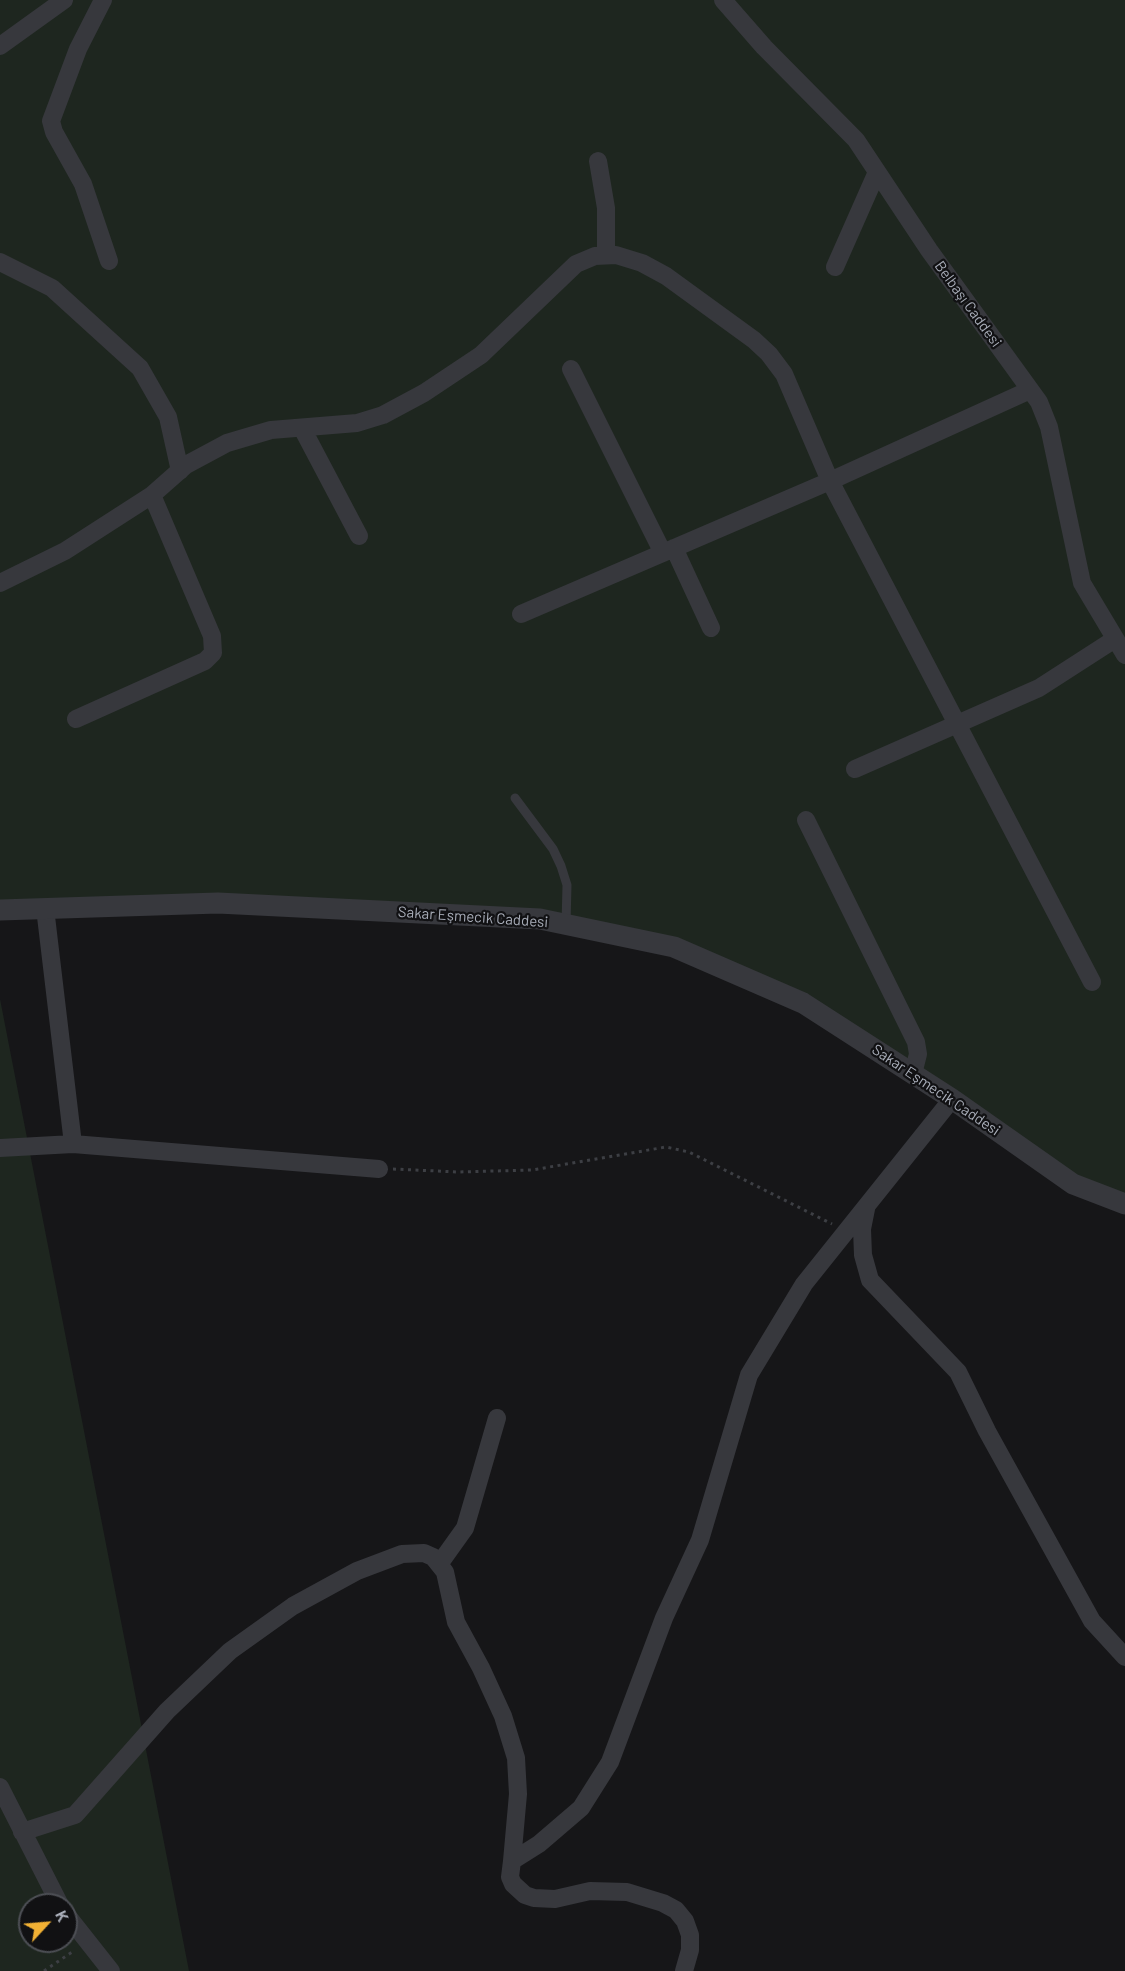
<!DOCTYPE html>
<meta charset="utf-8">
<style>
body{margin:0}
#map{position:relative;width:1125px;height:1971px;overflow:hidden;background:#161618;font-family:Barlow,sans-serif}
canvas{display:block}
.north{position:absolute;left:18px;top:1893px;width:60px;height:60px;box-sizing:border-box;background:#111113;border:2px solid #4d4f55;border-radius:50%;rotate:64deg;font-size:16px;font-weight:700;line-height:24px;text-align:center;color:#a8adb8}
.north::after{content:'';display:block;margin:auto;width:21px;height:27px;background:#f2b134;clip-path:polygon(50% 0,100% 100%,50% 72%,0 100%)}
</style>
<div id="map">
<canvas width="1125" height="1971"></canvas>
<div class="north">K</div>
</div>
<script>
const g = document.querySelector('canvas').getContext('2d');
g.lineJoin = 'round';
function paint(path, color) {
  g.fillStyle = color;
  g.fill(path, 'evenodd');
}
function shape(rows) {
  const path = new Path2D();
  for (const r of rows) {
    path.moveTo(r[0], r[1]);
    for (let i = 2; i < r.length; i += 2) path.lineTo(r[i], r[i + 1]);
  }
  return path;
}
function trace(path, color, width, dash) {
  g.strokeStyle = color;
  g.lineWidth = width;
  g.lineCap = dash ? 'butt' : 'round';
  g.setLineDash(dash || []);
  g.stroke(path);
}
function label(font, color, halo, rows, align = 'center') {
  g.font = font + ' Barlow,sans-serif';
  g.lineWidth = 4.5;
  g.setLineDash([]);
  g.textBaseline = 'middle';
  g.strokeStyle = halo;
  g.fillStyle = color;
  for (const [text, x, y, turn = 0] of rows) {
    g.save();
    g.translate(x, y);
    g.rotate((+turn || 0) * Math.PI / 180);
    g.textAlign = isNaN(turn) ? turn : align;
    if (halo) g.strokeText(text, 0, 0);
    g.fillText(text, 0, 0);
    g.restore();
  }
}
paint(shape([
 [0,0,1125,0,1125,1201,1102,1193,870,1044,641,940,390,910,0,913],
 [0,999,189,1971,0,1971],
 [30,1905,66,1905,66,1941,30,1941]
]), '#1e261f');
trace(shape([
 [393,1169,458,1172,532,1170,666,1147,689,1152,832,1224],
 [44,1971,75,1950]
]), '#3d3f44', 3, [3, 4.5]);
trace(shape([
 [515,798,553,849,561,866,567,885,566,924]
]), '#37383d', 9);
trace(shape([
 [103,0,78,49,51,121,54,132,83,184,109,261],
 [723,0,764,47,856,140,929,250,1039,402,1049,427,1082,583,1125,655],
 [0,46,64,0],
 [598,161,606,208,606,255],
 [0,262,52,288,140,368,168,417,180,471],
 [835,267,877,172],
 [571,369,663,553],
 [302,428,359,536],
 [674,548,711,628],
 [0,583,65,551,152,495],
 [521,614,830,481,1030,390],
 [76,719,205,661,213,653,212,636,152,495,186,465,227,443,271,430,357,423,383,415,424,393,481,355,576,264,595,256,616,255,642,263,666,276,754,340,769,354,784,374,830,481,1092,982],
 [855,769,1039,688,1115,639],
 [806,820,916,1042,918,1054,913,1074],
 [45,908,73,1144,379,1169],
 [0,1148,73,1144],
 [866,1209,862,1229,863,1255,870,1280,958,1372,987,1431,1092,1621,1125,1657],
 [440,1563,465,1528,497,1418],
 [0,1787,60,1905],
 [22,1832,75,1815,167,1711,230,1651,293,1606,357,1571,402,1554,424,1553,433,1557,445,1572,456,1622,481,1668,503,1716,516,1758,518,1794,512,1861],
 [66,1914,111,1971],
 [684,1971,690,1950,690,1935,685,1921,676,1910,663,1903,627,1892,590,1891,555,1899,534,1898,525,1895,513,1884,510,1877,512,1861,539,1844,581,1808,610,1762,664,1618,700,1540,749,1375,804,1284,952,1099]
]), '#37383d', 18);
trace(shape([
 [0,910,218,903,540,919,674,947,803,1003,952,1099,1073,1184,1125,1204]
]), '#37383d', 21);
label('15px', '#a8adb8', '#111113', [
 ["Belbaşı Caddesi",968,304,54],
 ["Sakar Eşmecik Caddesi",473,917,4],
 ["Sakar Eşmecik Caddesi",936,1090,34]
]);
</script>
